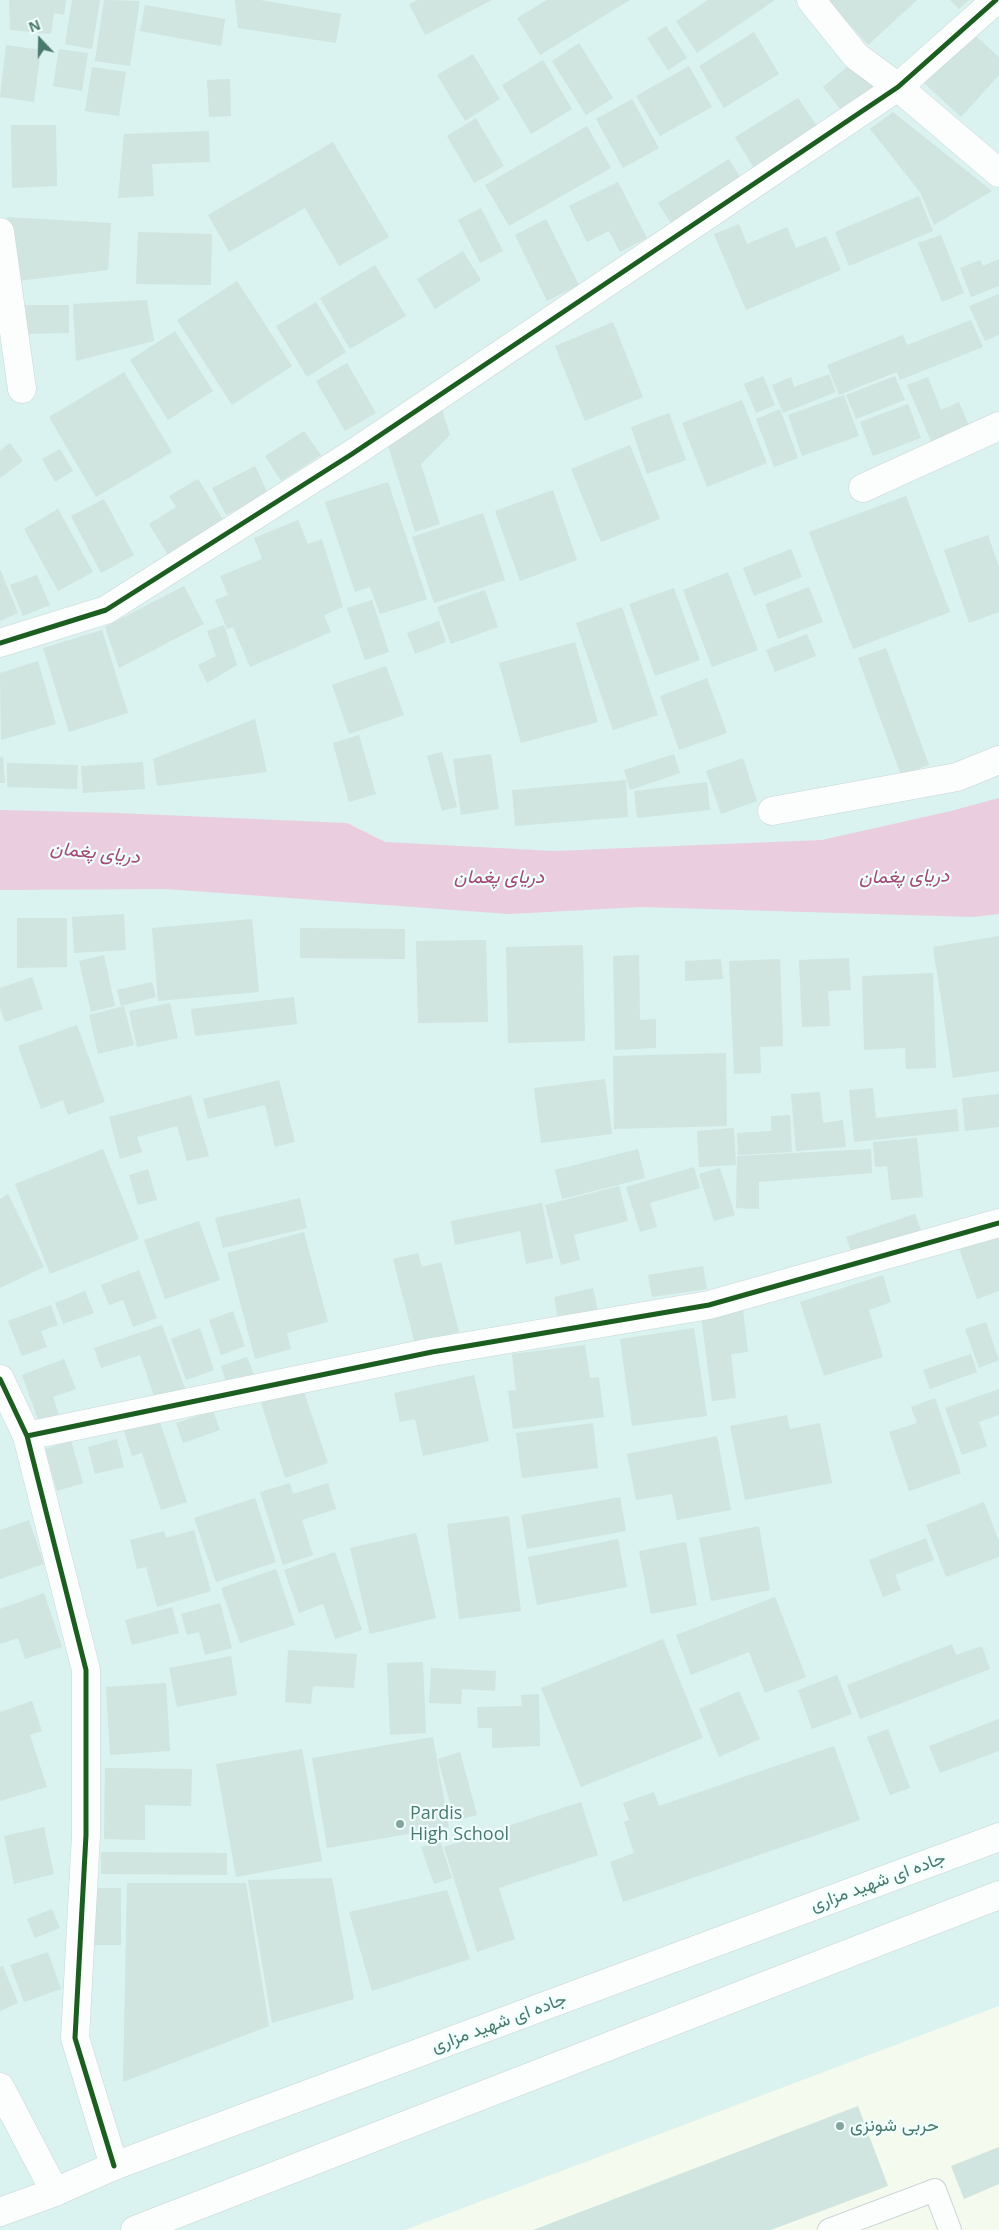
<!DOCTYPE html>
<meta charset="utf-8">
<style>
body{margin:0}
#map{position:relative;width:999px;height:2230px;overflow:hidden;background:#edf9f9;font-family:"Open Sans",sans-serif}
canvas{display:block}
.north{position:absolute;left:15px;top:15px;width:50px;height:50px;-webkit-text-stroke:4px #f0fffe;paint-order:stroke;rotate:339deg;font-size:14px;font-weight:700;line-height:20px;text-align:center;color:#497a6c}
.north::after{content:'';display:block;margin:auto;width:18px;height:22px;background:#497a6c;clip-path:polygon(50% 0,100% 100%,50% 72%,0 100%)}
</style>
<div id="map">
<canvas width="999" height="2230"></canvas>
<div class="north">N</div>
</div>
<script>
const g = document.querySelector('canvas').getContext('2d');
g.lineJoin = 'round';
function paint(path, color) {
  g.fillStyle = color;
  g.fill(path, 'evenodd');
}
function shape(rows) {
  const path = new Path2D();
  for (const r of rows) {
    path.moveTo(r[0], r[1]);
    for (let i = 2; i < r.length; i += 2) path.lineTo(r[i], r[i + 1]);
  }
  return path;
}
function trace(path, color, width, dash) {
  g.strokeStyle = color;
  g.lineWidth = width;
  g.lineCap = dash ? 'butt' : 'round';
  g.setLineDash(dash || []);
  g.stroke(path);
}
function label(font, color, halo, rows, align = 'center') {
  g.font = font + ' "Open Sans",Vazirmatn,sans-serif';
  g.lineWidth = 4.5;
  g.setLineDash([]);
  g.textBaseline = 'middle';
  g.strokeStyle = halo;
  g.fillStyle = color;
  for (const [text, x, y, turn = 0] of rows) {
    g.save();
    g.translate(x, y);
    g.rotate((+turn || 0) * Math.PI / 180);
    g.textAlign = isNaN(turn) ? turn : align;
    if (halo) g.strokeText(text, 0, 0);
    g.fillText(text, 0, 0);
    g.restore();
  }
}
paint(shape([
 [0,0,999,0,999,2230,0,2230]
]), '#daf2f0');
paint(shape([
 [999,2006,999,2230,405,2230,959,2021]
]), '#f4faed');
paint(shape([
 [999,798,999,914,974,917,641,907,509,914,166,889,0,890,0,810,117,813,347,823,385,842,554,851,822,840,951,811]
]), '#eacdde');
paint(shape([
 [9,0,66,0,64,15,54,13,51,34,10,30],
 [72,0,100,0,92,49,65,44],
 [104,0,140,1,130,66,95,61],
 [235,0,260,0,341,14,336,43,238,28],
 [418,0,492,0,425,35,409,4],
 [547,0,630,0,540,55,517,18],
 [708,0,775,0,697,53,676,21],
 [828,0,917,0,868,45],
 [950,0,969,0,959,9],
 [145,5,225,19,221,46,140,31],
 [666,26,687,58,668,70,647,38],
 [970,31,999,57,999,75,961,117,923,82],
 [754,32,779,74,724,108,699,66],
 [579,43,613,98,586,115,552,61],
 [6,45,41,50,34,102,0,97],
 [59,49,88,53,82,91,53,86],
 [473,54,500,99,465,121,437,75],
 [543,60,572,109,531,134,502,85],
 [853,62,875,90,845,115,823,87],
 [689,66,712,107,660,136,636,96],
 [92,67,126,72,119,116,85,111],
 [230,79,231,116,209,117,207,80],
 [798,98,819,129,755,170,735,137],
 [632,99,659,148,623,168,596,119],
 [893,112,992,191,934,225,920,192,870,129],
 [476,118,504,166,474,183,447,136],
 [11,125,56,125,57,186,12,188],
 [587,126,611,168,509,226,485,185],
 [209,131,210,162,152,164,154,196,118,198,124,134],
 [333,142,389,237,339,266,305,208,229,252,208,215],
 [729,159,742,180,672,225,658,203],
 [618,182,647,238,620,252,609,231,587,242,569,206],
 [919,196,933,231,849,266,835,232],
 [481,208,503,251,480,263,458,220],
 [7,217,111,223,108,270,18,281],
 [546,219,579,285,547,301,515,235],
 [739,224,747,244,787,227,796,248,826,236,841,270,746,310,714,234],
 [138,232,212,234,211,285,136,284],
 [941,235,964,293,942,302,918,243],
 [463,251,481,280,435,309,417,279],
 [999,259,999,286,971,297,960,268,980,260,983,266],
 [375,265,406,316,350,349,320,298],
 [237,281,292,366,232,405,177,320],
 [999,294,999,335,985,341,969,306],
 [147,300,154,341,76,361,73,304],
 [316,302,346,352,307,377,276,326],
 [25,305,69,305,69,333,25,334],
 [971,320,983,347,900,380,897,372,839,395,827,365,903,335,907,345],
 [613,322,643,397,585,421,555,346],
 [175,331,213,391,168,420,130,360],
 [347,363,376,413,345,431,316,381],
 [124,372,172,452,96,497,49,417],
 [829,374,836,392,783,413,772,385,791,377,794,387],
 [763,376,775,405,756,413,744,384],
 [895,376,905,400,856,419,846,395],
 [928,377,941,410,959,402,971,431,933,446,907,385],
 [844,395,859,436,802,456,788,415],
 [742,400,767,463,707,487,682,423],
 [908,404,921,438,873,456,860,422],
 [780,409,798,458,774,467,756,419],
 [442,410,450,435,421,464,440,524,415,532,388,446],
 [669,413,686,460,647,474,631,427],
 [304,431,321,455,281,481,265,456],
 [10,443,23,461,0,478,0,451],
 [630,445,660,519,601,542,571,469],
 [60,449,73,471,55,482,42,459],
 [255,466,268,494,226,515,212,488],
 [198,479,224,521,168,555,149,524,176,507,169,496],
 [388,482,427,599,380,614,370,587,355,592,325,502],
 [553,490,577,560,520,581,495,511],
 [906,496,950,612,853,649,809,532],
 [104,499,134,555,101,573,71,516],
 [58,509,93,572,58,591,24,529],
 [483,513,505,580,434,603,412,537],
 [298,520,308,544,322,539,343,607,324,615,331,632,250,667,233,627,227,629,215,600,228,595,220,576,262,559,254,538],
 [988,535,999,567,999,612,969,623,944,550],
 [791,549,802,577,754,596,743,568],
 [0,569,18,613,0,621],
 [728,572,758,650,712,667,683,590],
 [37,575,50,605,23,616,10,585],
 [184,586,204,624,119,668,105,627],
 [809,587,823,622,778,639,765,604],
 [674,588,700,660,655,676,629,604],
 [485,590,498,627,451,644,437,607],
 [372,600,389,652,365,660,347,608],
 [622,607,658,715,613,730,576,623],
 [439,621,446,642,415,654,407,633],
 [224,625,237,665,207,683,198,665,216,656,207,631],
 [102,630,128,713,69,732,43,648],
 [807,634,816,656,775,672,766,650],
 [575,642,598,722,521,743,499,663],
 [886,648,929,765,901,775,858,658],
 [38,661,56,724,1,740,0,673],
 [386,666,404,715,349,734,332,685],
 [707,678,727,733,679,750,660,696],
 [255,719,267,772,157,786,153,759],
 [359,735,376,794,349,802,333,743],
 [442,752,457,807,442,811,427,756],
 [491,754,499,809,461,815,453,759],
 [674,754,680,773,630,790,624,770],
 [3,757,5,783,0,783,0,758],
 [743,758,757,801,721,814,706,771],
 [143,762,145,789,83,793,81,766],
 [7,763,78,765,77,789,7,787],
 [626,780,628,817,515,826,512,790],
 [707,782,710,810,637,818,634,791],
 [124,914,126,950,74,953,72,917],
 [17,918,67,918,67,967,17,968],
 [252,919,259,992,158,1001,152,928],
 [300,928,405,929,405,959,300,958],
 [999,936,999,1071,953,1078,933,947],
 [486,940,488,1022,418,1023,416,941],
 [583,945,585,1041,508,1043,506,947],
 [104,955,115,1006,91,1012,79,961],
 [639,955,640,1020,656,1019,656,1048,615,1050,613,956],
 [849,958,851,990,828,991,830,1026,802,1027,799,960],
 [721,959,723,979,685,981,685,961],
 [780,959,783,1046,760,1047,761,1073,734,1074,729,961],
 [933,973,936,1068,906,1069,905,1048,864,1050,862,976],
 [32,977,43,1009,5,1022,0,1008,0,988],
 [152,982,156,997,121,1006,117,990],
 [294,997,297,1024,195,1036,191,1009],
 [170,1003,178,1038,137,1047,129,1011],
 [124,1006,134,1045,98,1054,89,1015],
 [77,1025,105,1102,68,1115,63,1100,41,1109,18,1046],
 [726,1053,727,1126,614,1129,613,1056],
 [605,1079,612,1134,541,1143,534,1088],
 [279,1080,295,1142,275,1147,265,1105,208,1119,203,1099],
 [873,1088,876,1118,957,1109,959,1131,854,1142,849,1090],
 [820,1092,823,1123,843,1120,846,1147,796,1151,791,1094],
 [999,1094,999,1127,965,1131,962,1098],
 [191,1095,209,1156,187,1161,177,1126,137,1137,142,1152,120,1159,109,1117],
 [790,1115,792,1152,738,1155,737,1133,771,1131,771,1116],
 [734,1128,736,1165,699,1167,697,1131],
 [917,1138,923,1197,891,1200,887,1166,875,1167,873,1142],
 [103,1149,139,1239,50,1274,15,1184],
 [638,1149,645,1178,562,1199,555,1170],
 [871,1149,872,1173,759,1182,759,1209,736,1208,737,1156],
 [694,1167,700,1188,650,1203,657,1227,640,1232,626,1187],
 [720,1168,735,1215,714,1221,699,1174],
 [148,1169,157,1200,138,1205,129,1175],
 [619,1186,628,1221,574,1235,580,1260,561,1265,545,1205],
 [8,1194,44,1267,0,1288,0,1199],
 [300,1198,307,1228,223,1248,215,1218],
 [542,1203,553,1258,526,1264,520,1231,455,1245,451,1221],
 [915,1214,922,1233,853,1257,846,1237],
 [199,1221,220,1280,165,1299,144,1240],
 [304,1232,328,1322,287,1333,291,1349,255,1359,227,1253],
 [999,1235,999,1291,977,1299,958,1246],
 [418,1253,422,1267,441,1262,459,1332,415,1344,393,1259],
 [703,1266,707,1289,652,1297,648,1275],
 [139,1270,157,1318,133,1327,123,1300,109,1305,101,1285],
 [883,1275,891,1302,869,1310,883,1357,824,1376,800,1302],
 [593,1288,598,1311,558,1319,554,1297],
 [85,1291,94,1313,63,1324,55,1303],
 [51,1305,58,1325,41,1331,47,1347,22,1356,8,1321],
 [743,1310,748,1352,731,1354,736,1398,712,1401,701,1315],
 [233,1311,245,1346,221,1355,209,1320],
 [986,1322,999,1360,979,1368,965,1329],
 [162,1325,186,1391,156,1402,140,1355,101,1368,94,1348],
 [200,1328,214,1370,186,1380,171,1339],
 [694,1328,707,1416,632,1426,620,1339],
 [585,1345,590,1378,599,1377,604,1417,513,1429,508,1391,516,1390,512,1354],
 [971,1354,977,1372,930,1389,923,1370],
 [247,1357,255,1377,228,1387,221,1366],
 [64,1359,76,1389,53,1397,60,1418,40,1425,22,1375],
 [474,1375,489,1441,423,1456,415,1419,400,1422,394,1393],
 [303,1389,328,1463,285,1478,261,1403],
 [999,1389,999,1415,979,1422,987,1446,962,1455,945,1408],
 [935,1398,961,1473,909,1491,889,1432,917,1423,911,1407],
 [213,1411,220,1430,183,1443,176,1423],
 [787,1415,790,1429,820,1423,832,1483,745,1500,730,1426],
 [159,1419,187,1502,161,1510,142,1453,132,1456,124,1431],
 [593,1423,598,1468,522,1478,516,1433],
 [717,1436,731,1510,677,1520,672,1494,636,1500,627,1454],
 [117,1439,124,1467,95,1474,88,1447],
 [71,1441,83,1483,57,1491,45,1449],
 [290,1483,293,1494,328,1483,336,1509,302,1520,313,1555,283,1565,260,1492],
 [620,1497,626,1531,527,1549,521,1515],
 [255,1498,276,1562,216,1582,194,1518],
 [984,1502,999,1541,999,1557,946,1577,926,1525],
 [509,1516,521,1611,459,1619,447,1524],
 [29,1520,44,1564,0,1579,0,1530],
 [759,1526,770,1590,711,1601,699,1538],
 [194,1530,211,1591,157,1607,146,1567,137,1569,130,1540,164,1531,166,1538],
 [416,1533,436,1618,370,1634,350,1548],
 [926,1538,934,1560,895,1575,901,1590,883,1597,869,1560],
 [618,1539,627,1587,537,1605,528,1557],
 [686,1542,697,1605,651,1614,639,1551],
 [335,1552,362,1630,335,1639,323,1604,299,1613,284,1570],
 [276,1569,295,1625,240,1643,221,1588],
 [44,1593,62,1647,25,1659,18,1638,0,1644,0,1609],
 [775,1597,806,1677,765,1693,749,1652,691,1675,676,1635],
 [220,1603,232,1648,205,1655,199,1632,187,1635,181,1614],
 [172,1607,179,1633,132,1645,125,1620],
 [663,1639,703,1738,581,1787,541,1688],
 [952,1644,956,1655,982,1646,990,1669,860,1719,847,1685],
 [288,1650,357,1654,354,1688,313,1686,311,1704,285,1702],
 [231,1656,237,1695,177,1707,169,1668],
 [423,1662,426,1733,390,1735,387,1663],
 [431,1668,496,1671,495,1691,462,1689,461,1704,429,1703],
 [837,1675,852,1714,812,1729,798,1690],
 [166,1683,170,1751,110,1755,106,1687],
 [739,1691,760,1739,719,1757,699,1709],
 [539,1694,540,1746,492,1748,492,1728,478,1728,477,1707,522,1706,521,1695],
 [32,1701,42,1731,30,1735,47,1787,0,1801,0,1712],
 [999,1719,999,1751,940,1773,929,1746],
 [888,1729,910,1788,890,1795,867,1737],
 [433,1737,449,1827,327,1848,312,1758],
 [834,1746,860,1820,623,1902,610,1862,634,1853,624,1822,629,1820,623,1803,654,1792,659,1806],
 [302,1749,322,1861,236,1877,216,1764],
 [460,1752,477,1815,455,1821,438,1759],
 [105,1768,192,1769,191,1806,145,1805,145,1840,104,1839],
 [581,1802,598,1855,499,1888,515,1939,477,1952,444,1847],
 [44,1827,54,1874,14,1884,4,1836],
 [440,1841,452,1878,434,1884,421,1847],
 [101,1852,227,1853,227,1875,101,1874],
 [332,1878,354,1999,272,2023,248,1880],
 [127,1883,246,1883,269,2026,123,2082],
 [94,1888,121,1888,121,1945,93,1945],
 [447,1890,470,1959,372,1991,349,1912],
 [52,1909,60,1928,35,1938,27,1919],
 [48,1952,61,1989,24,2002,10,1965],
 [3,1966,18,2003,0,2011,0,1967],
 [858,2106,888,2186,771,2230,533,2230],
 [999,2147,999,2184,964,2199,951,2166]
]), '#d0e4e0');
const service = shape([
 [829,2230,935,2190,950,2230]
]);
const minor = shape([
 [811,0,856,56,898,87,999,173],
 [0,232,22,389],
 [863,488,999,426],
 [0,643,106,610,352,454,898,87,996,0],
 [772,811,957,777,999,760],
 [0,1379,27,1436,86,1670,86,1835,75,2038,114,2166],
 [27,1436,432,1352,709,1305,999,1223],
 [0,2087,55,2192]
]);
const secondary = shape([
 [0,2212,55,2192,114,2166,999,1837],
 [135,2230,999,1895]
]);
trace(service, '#c9d7d6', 24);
trace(minor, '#c9d7d6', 29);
trace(secondary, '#c6d6d3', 29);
trace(service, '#fcfefe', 22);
trace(minor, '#fcfefe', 28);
trace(secondary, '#fcfefe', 28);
trace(shape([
 [0,643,106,610,352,454,898,87,996,0],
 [0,1379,27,1436,86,1670,86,1835,75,2038,114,2166],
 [27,1436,432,1352,709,1305,999,1223]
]), '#1b5e20', 5);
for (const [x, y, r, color] of [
 [400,1824,5,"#82a69d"],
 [840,2126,5,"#82a69d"]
]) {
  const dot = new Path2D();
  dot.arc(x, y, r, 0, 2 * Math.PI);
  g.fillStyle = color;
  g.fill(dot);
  trace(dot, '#f0fffe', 2);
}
label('18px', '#497a6c', '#f0fffe', [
 ["Pardis",410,1814],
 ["High School",410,1835],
 ["حربی شونزی",850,2126]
], 'left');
label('18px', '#497a6c', '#f0fffe', [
 ["جاده ای شهید مزاری",878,1882,-20],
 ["جاده ای شهید مزاری",499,2023,-20]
]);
label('italic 19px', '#a54975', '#f0fffe', [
 ["دریای پغمان",95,853,6],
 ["دریای پغمان",904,877,-1],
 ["دریای پغمان",499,878]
]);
</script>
